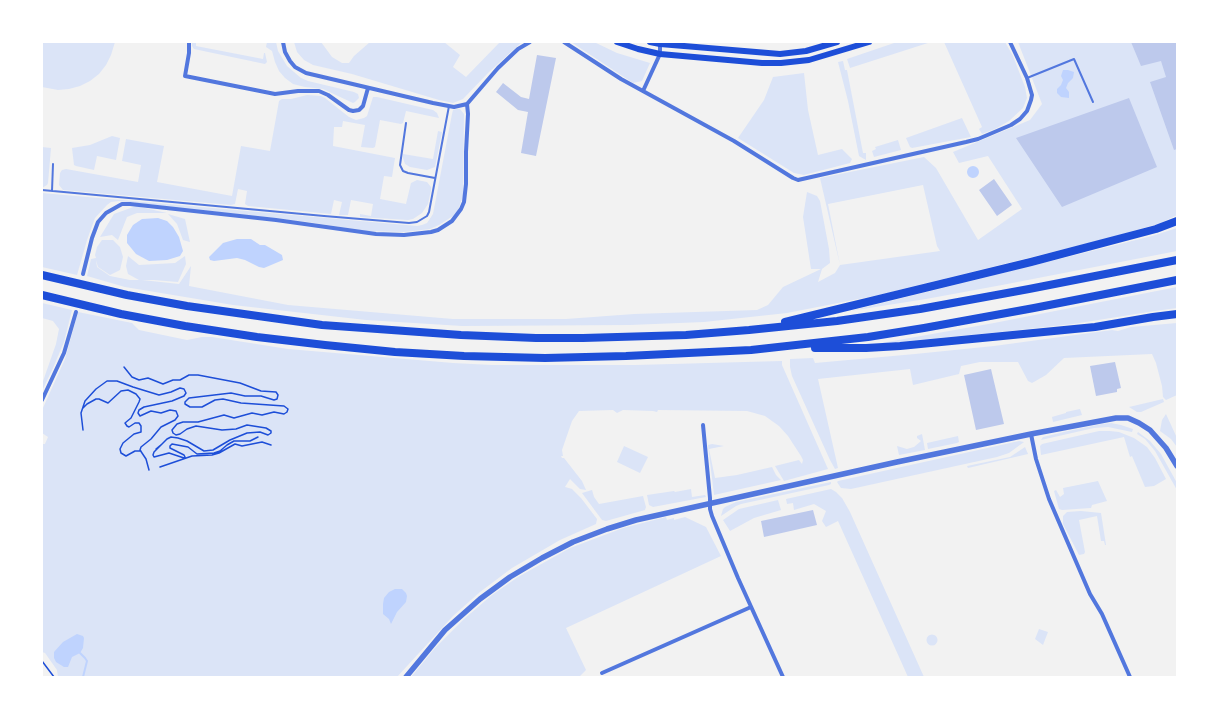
<!DOCTYPE html>
<style>
body{margin:0}
#map{position:relative;width:1219px;height:719px;overflow:hidden;background:#f2f2f2;font-family:"Sofia Sans Condensed",sans-serif}
canvas{display:block}
.frame{position:absolute;inset:0;border:43px solid #fff;pointer-events:none}
</style>
<div id="map">
<canvas width="1219" height="719"></canvas>
<div class="frame"></div>
</div>
<script>
const g = document.querySelector('canvas').getContext('2d');
g.lineJoin = 'round';
function paint(path, color) {
  g.fillStyle = color;
  g.fill(path, 'evenodd');
}
function shape(rows) {
  const path = new Path2D();
  for (const r of rows) {
    if (r.length === 3) {
      path.moveTo(r[0] + r[2], r[1]);
      path.arc(r[0], r[1], r[2], 0, 2 * Math.PI);
      continue;
    }
    path.moveTo(r[0], r[1]);
    for (let i = 2; i < r.length; i += 2) path.lineTo(r[i], r[i + 1]);
  }
  return path;
}
function trace(path, color, width, dash) {
  g.strokeStyle = color;
  g.lineWidth = width;
  g.lineCap = dash ? 'butt' : 'round';
  g.setLineDash(dash || []);
  g.stroke(path);
}
paint(shape([
 [42,42,115,42,111,55,106,65,99,74,90,81,80,86,69,89,58,90,42,87],
 [192,42,196,42,196,46,263,59,264,53,265,53,267,62,265,64,194,49,192,46],
 [267,42,276,42,278,51,287,66,301,78,308,81,354,92,358,94,359,98,355,102,353,103,323,89,305,87,293,84,285,78,279,71,275,62,272,51,266,47],
 [294,42,321,42,332,57,342,63,349,63,354,56,370,42,444,42,460,55,453,67,466,77,500,42,522,42,489,72,463,99,453,103,439,100,352,74,313,65,304,60,297,52],
 [571,42,594,42,617,53,650,63,642,81,633,83],
 [897,42,931,42,850,68,847,59],
 [944,42,1005,42,1013,56,1025,87,1027,98,1023,108,1009,121,995,129,982,134,979,129,982,127],
 [1018,42,1177,42,1177,215,1161,223,1105,239,879,295,787,313,704,322,630,325,462,326,366,320,233,305,125,287,87,276,91,259,96,258,95,255,97,247,102,240,113,240,120,247,123,257,120,270,110,275,98,267,96,260,97,267,110,276,130,280,139,280,128,274,126,266,128,256,139,265,175,263,185,256,186,264,178,282,154,280,142,280,179,284,191,266,189,286,288,305,453,319,566,319,634,314,757,310,768,305,783,287,821,269,811,269,803,217,807,192,817,196,820,201,829,249,830,263,822,269,818,282,835,273,840,265,820,178,924,157,936,168,978,240,1022,209,988,156,959,163,953,152,1030,120,1042,104],
 [923,185,937,246,940,251,840,265,828,204],
 [843,61,845,70,847,70,863,153,866,153,866,160,859,156,848,101,838,62],
 [804,73,808,110,818,155,842,149,852,159,850,163,804,175,794,173,738,138,764,100,773,77],
 [307,95,321,96,325,98,349,117,356,120,364,118,367,116,373,97,377,97,433,110,437,113,439,118,406,111,403,123,401,124,380,120,375,147,373,148,361,147,365,125,343,121,342,127,334,127,333,146,395,158,392,177,384,176,380,199,406,204,411,183,417,180,427,182,431,187,431,190,428,204,422,213,413,219,408,220,360,217,360,214,371,216,373,204,351,200,348,215,339,215,342,202,334,200,331,214,248,206,245,204,247,191,238,189,235,204,231,205,63,190,59,185,60,173,62,170,66,169,138,182,141,165,122,161,126,139,164,146,157,182,232,196,241,146,270,151,279,101,282,99,291,99],
 [457,109,460,109,464,114,463,196,458,210,453,216,439,225,430,229,404,232,365,231,308,222,119,201,111,202,107,205,95,218,87,240,77,275,42,267,42,193,417,226,422,225,427,223,433,214,452,114,453,110],
 [962,118,971,137,912,148,910,147,906,138],
 [438,131,442,132,435,167,427,170,410,167,405,164,403,158,403,154,433,159],
 [112,136,120,138,116,160,97,156,94,170,76,166,74,165,72,148,90,145],
 [898,140,901,150,874,157,872,151,876,149,875,147],
 [42,147,51,148,48,183,47,185,42,188],
 [136,206,167,213,137,213,127,217,118,240,112,235,100,237,114,214],
 [168,214,185,219,190,242,183,240,177,224],
 [1177,228,1177,251,1002,285,926,299,850,311,1152,236],
 [1177,287,1177,308,1155,311,1073,324,1001,332,876,344,994,323],
 [42,303,72,310,64,342,53,368,42,391,42,384,56,344,59,329,53,321,42,318],
 [78,312,132,323,139,330,187,340,202,337,212,337,288,349,453,363,492,365,635,365,782,361,782,365,828,469,784,481,775,466,799,460,802,464,803,460,801,456,788,436,779,426,765,416,747,411,658,410,657,412,653,411,623,410,617,413,613,410,579,411,572,421,562,450,563,456,561,456,562,458,564,458,582,481,586,490,580,489,570,479,565,487,572,489,581,498,597,519,596,524,560,540,512,568,480,592,453,616,397,677,58,677,57,670,45,653,42,652,42,444,45,444,48,437,42,433,42,410,65,359],
 [1177,323,1177,395,1166,400,1163,397,1162,386,1156,363,1152,354,1064,358,1046,375,1032,383,1028,381,1018,362,980,362,961,366,959,374,913,385,910,369,818,379,838,468,835,469,830,460,792,376,790,367,790,359,813,358,815,363,915,354,994,346,1112,330,1118,331,1131,327],
 [1163,399,1164,402,1141,412,1137,412,1129,407],
 [1080,409,1082,415,1053,422,1052,417,1066,413,1066,412],
 [1166,414,1177,438,1177,447,1171,439,1160,431,1162,420],
 [1111,423,1121,425,1133,429,1132,432,1108,427,1094,428,1041,440,1043,437,1068,431,1102,424],
 [1099,431,1110,431,1119,432,1134,438,1147,447,1155,458,1166,479,1154,486,1145,487,1132,456,1130,457,1124,437,1041,455,1040,446,1042,444],
 [1138,432,1150,441,1161,454,1177,483,1177,490,1155,451,1145,439,1137,434],
 [922,434,925,450,899,455,897,446,907,449,914,447,921,441,917,438,917,436],
 [958,436,959,442,957,443,928,449,927,443],
 [1019,441,1024,442,1009,453,997,457,851,489,841,488,837,482,838,481],
 [712,444,724,446,709,449,715,478,737,475,772,467,776,475,781,480,714,495,708,445],
 [624,446,648,457,640,473,617,462],
 [1025,447,1028,454,968,468,967,466,1010,457],
 [1098,481,1107,501,1092,505,1091,508,1062,510,1059,509,1054,491,1056,490,1060,497,1064,494,1063,488],
 [831,482,831,484,829,485,741,504,736,506,721,516,723,509,725,507,736,502],
 [691,489,692,497,705,495,706,497,653,507,649,505,647,495,674,491,675,492],
 [831,489,836,492,842,498,850,512,924,677,908,677,838,521,826,527,822,521,826,511,814,504,794,510,793,503,787,504,786,499],
 [592,490,594,497,599,504,643,496,646,507,645,510,606,521,602,520,582,493],
 [778,500,781,510,754,518,730,531,723,520,739,509],
 [1081,511,1101,513,1106,545,1105,545,1104,541,1101,541,1097,516,1079,520,1085,552,1084,554,1079,555,1063,524,1063,516,1067,512],
 [666,517,667,520,674,518,674,520,685,517,706,527,721,556,566,628,586,670,580,676,583,677,411,677,435,648,464,619,492,595,518,577,570,548,623,528],
 [1039,629,1048,632,1043,645,1035,639],
 [932,640,5.5]
]), '#dbe4f7');
paint(shape([
 [1063,70,1068,70,1074,72,1073,78,1068,83,1066,88,1069,92,1069,98,1061,97,1057,93,1057,89,1061,85,1063,80,1061,76],
 [973,172,6],
 [158,218,167,221,173,227,179,237,183,251,180,256,167,260,149,261,136,254,127,243,127,235,133,225,142,219],
 [237,239,251,239,260,245,265,245,282,255,283,260,264,268,259,267,245,260,237,258,214,261,210,260,209,257,223,243],
 [395,589,402,589,406,593,407,596,406,602,397,612,391,624,389,619,383,614,383,604,384,598,389,592],
 [77,634,83,636,84,638,83,648,80,653,72,657,68,667,64,667,56,662,54,658,54,652,63,642]
]), '#bfd3fe');
trace(shape([
 [80,653,85,658,87,661,83,677]
]), '#bfd3fe', 2);
paint(shape([
 [1131,42,1177,42,1177,149,1174,150,1150,82,1166,77,1161,61,1141,66],
 [537,55,556,58,536,156,521,153,528,112,518,110,496,92,503,83,521,97,529,99],
 [1129,98,1157,167,1062,207,1016,138],
 [994,179,1012,205,997,216,979,190],
 [1115,362,1121,388,1117,389,1117,392,1096,396,1090,366],
 [991,369,1004,424,976,430,964,375],
 [813,510,817,525,764,537,761,521]
]), '#bdc9ec');
trace(shape([
 [124,367,132,377,139,380,148,378,163,384,173,380,180,380,189,375,198,375,240,383,261,391,276,392,278,395,277,399,274,400,261,396,245,396,231,393,189,398,185,402,185,404,190,407,202,407,215,400,223,399,241,403,284,406,288,409,287,412,284,414,274,412,262,415,252,413,234,418,224,415,198,422,183,422,177,424,172,430,173,433,176,435,180,434,187,429,196,426,222,430,236,429,247,425,266,428,271,431,271,433,268,435,260,432,247,433,230,440,213,450,204,451,187,441,178,438,171,437,167,439,154,452,153,455,154,457,169,453,184,458,185,457,184,455,170,448,170,446,172,444,188,447,197,454,214,453,220,451,227,445,234,441,250,441,258,437],
 [83,408,87,404,96,399,99,399,108,403,121,391,128,390,136,394,140,399,139,402,131,418,125,423,127,426,129,427,135,423,139,423,141,426,141,432,134,434,123,443,120,449,121,453,126,456,135,451,141,451],
 [83,430,81,413,85,401,96,389,107,381,117,381,133,387,159,395,171,392,180,388,184,389,186,393,184,396,172,401,144,407,139,410,138,413,140,416,151,411,161,413,170,410,176,411,178,416,175,420,161,427,151,439,141,447,140,450,146,459,149,470],
 [156,449,162,444],
 [160,467,192,456,212,455,219,453,235,444,242,446,262,442,271,445],
 [42,661,54,677]
]), '#1d4ed8', 1.5);
trace(shape([
 [1027,78,1074,59,1093,102],
 [406,123,400,165,403,171,408,173,435,178],
 [42,190,324,216,409,223,417,222,427,216,429,212,449,106],
 [52,191,53,164]
]), '#5277de', 2);
trace(shape([
 [189,42,189,53,185,76,275,94,298,91,319,91,328,95,349,110,353,111,359,110,363,106,368,88],
 [283,42,285,52,290,61,295,67,306,73,433,103,454,107,467,104],
 [564,42,621,79,734,141,793,178,798,180,966,142,978,139,1011,125,1020,119,1027,111,1031,100,1032,95,1027,78,1010,42],
 [643,91,660,54,660,44],
 [83,274,92,238,98,222,106,213,122,204,130,204,276,220,376,234,404,235,431,232,438,230,452,221,461,209,464,202,466,184,466,152,468,114,467,104,498,68,518,49,530,42],
 [42,400,64,353,76,312],
 [703,425,710,498,710,509,712,516,738,578,783,677],
 [1031,434,1036,459,1049,499,1090,594,1102,614,1130,677],
 [602,673,751,607]
]), '#5277de', 4);
trace(shape([
 [406,677,445,630,480,599,510,577,542,558,573,542,607,529,636,520,897,462,1031,434,1116,418,1128,418,1139,423,1150,430,1166,448,1177,466]
]), '#5277de', 5.5);
trace(shape([
 [617,42,638,49,660,54,762,63,781,63,809,60,869,42],
 [650,42,660,44,780,54,806,51,837,42]
]), '#1d4ed8', 6);
trace(shape([
 [42,275,127,295,187,306,322,325,461,335,536,338,583,338,686,335,749,330,837,321,920,309,1029,289,1177,260],
 [42,295,121,314,185,326,257,337,325,345,395,352,464,356,545,358,626,356,751,350,868,337,924,328,1034,308,1177,280],
 [785,322,1031,262,1156,229,1177,221],
 [815,348,866,348,900,346,1095,327,1153,317,1177,314]
]), '#1d4ed8', 8);
</script>
